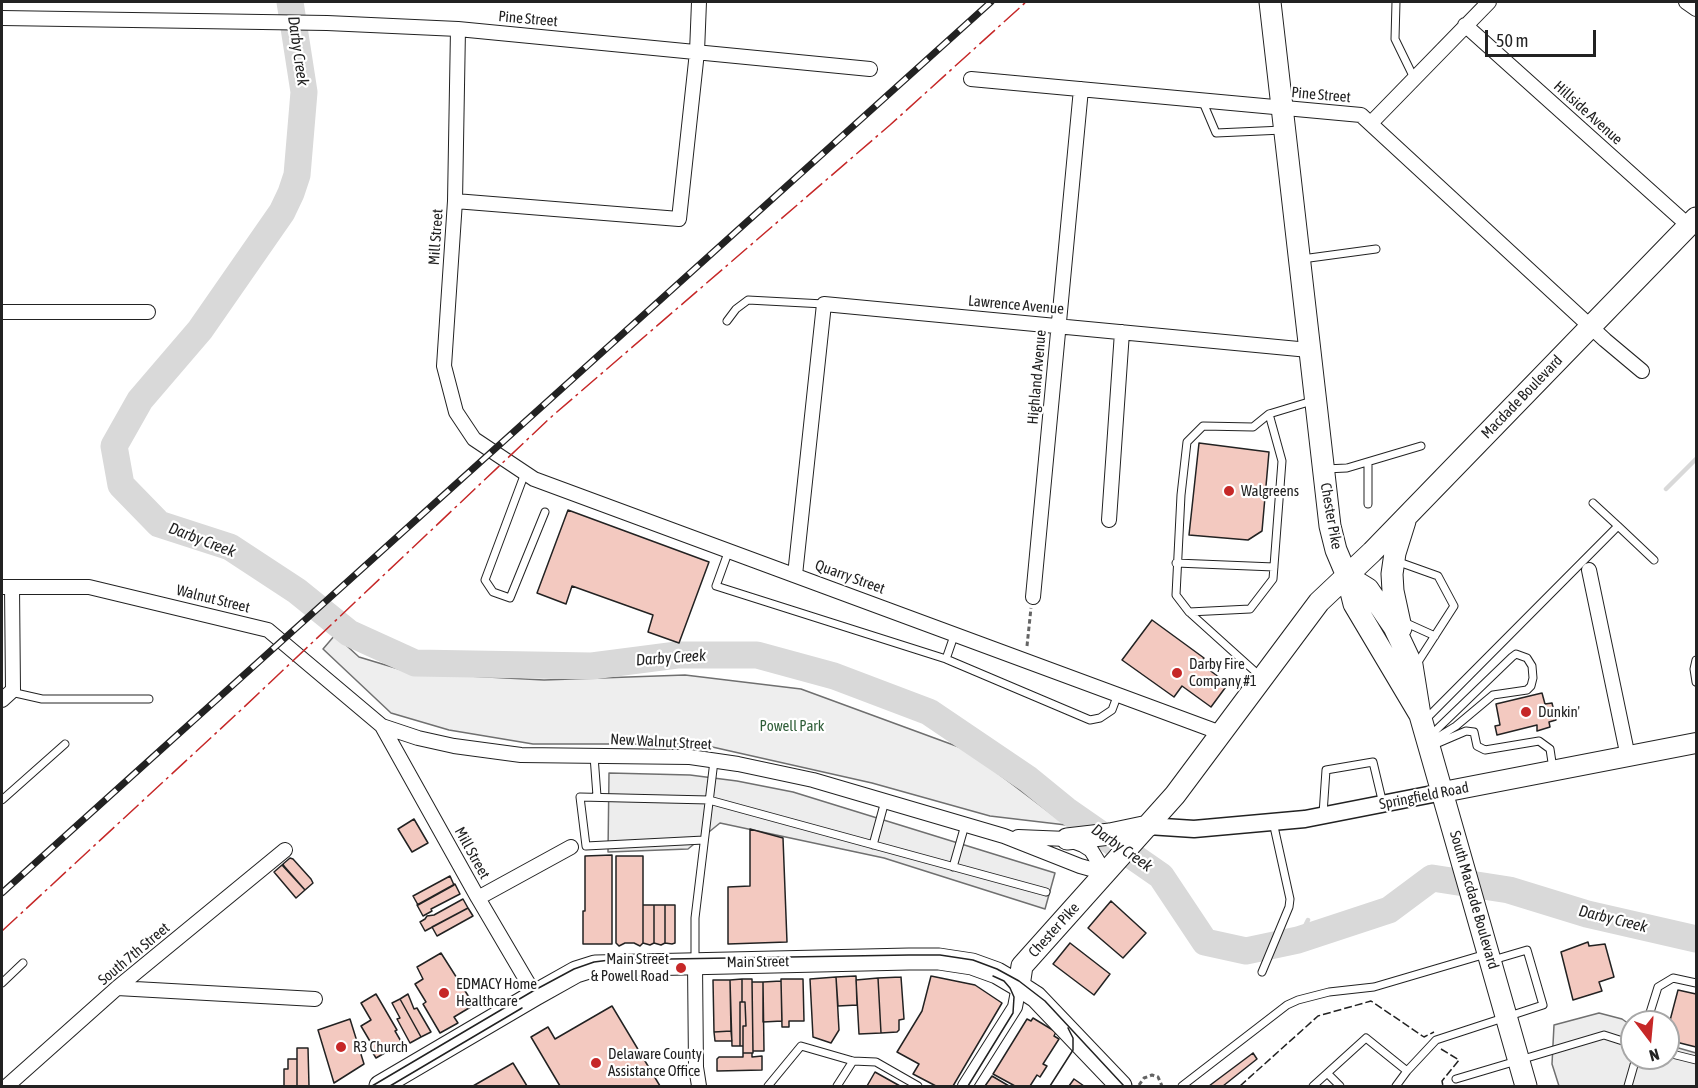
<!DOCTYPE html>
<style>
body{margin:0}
#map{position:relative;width:1698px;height:1088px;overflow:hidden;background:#fff;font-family:"Asap Condensed",sans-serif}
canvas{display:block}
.frame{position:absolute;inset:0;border:3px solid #222;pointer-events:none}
.north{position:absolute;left:1620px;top:1010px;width:60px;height:60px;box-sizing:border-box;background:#fff;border:2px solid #a7a7a7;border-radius:50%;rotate:164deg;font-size:16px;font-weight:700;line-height:24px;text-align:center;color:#222}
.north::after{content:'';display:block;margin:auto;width:21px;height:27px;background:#c62828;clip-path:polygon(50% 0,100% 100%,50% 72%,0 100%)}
.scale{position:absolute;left:1485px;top:30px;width:111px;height:27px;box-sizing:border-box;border:3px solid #222;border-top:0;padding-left:8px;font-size:18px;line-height:21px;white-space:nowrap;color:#222;-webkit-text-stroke:4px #fff;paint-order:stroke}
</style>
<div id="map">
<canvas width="1698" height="1088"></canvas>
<div class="frame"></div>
<div class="north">N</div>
<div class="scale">50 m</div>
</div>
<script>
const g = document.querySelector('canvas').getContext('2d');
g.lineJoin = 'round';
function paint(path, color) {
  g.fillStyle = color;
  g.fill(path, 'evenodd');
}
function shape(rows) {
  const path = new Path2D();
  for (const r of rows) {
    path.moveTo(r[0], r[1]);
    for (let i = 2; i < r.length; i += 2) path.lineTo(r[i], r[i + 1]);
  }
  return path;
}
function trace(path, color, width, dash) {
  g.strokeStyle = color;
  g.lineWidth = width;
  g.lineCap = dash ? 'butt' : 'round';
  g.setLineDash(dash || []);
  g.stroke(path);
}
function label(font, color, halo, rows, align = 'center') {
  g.font = font + ' "Asap Condensed",sans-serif';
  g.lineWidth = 4.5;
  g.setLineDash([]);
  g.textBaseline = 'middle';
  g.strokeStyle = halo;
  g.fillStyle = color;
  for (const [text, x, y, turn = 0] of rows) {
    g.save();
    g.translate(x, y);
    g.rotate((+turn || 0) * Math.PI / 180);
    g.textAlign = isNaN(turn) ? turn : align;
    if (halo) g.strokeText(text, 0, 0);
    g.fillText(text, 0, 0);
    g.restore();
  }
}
const green = shape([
 [335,635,359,657,412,673,544,680,685,675,801,689,967,750,1066,825,990,816,872,783,699,744,533,744,449,730,391,713,323,649,335,635]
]);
paint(green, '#eee');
trace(green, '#6f6f6f', 1.5);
const parking = shape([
 [609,773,690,775,737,781,793,792,1055,873,1045,909,884,858,720,823,688,849,608,852,609,773],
 [1599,1013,1622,1019,1632,1026,1632,1058,1668,1058,1668,1045,1696,1053,1696,1086,1559,1086,1552,1064,1554,1025,1599,1013]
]);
paint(parking, '#ededed');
trace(parking, '#6f6f6f', 1.5);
trace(shape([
 [1666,489,1696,459],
 [1298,940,1308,920]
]), '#d9d9d9', 4.5);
trace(shape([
 [290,2,304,92,297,175,291,193,282,212,200,330,140,400,114,446,121,485,159,524,230,547,297,591,349,633,415,663,592,666,677,655,757,655,834,676,929,712,1028,779,1066,810,1161,876,1205,942,1246,951,1298,940,1389,910,1432,878,1509,890,1587,914,1696,939]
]), '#d9d9d9', 27);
const building = shape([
 [1199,443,1269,452,1262,531,1248,540,1189,535,1199,443],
 [568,510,709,562,679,643,648,632,653,615,572,586,566,604,537,593,568,510],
 [1152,620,1204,658,1200,663,1228,684,1211,707,1182,686,1174,697,1122,660,1152,620],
 [1542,693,1545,704,1552,703,1556,720,1549,722,1550,727,1537,731,1537,725,1497,735,1495,726,1500,725,1496,704,1542,693],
 [414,819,428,843,412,852,398,829,414,819],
 [750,829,783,838,787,942,728,944,728,887,750,886,750,829],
 [612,855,612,944,583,944,583,911,585,911,585,856,612,855],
 [616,856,643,856,643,943,640,946,634,943,625,943,619,946,616,943,616,856],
 [290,858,293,859,311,879,313,883,305,890,284,866,283,864,290,858],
 [282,865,305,890,296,898,274,872,282,865],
 [450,876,454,885,418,905,413,896,450,876],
 [455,884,460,894,431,909,432,911,423,916,417,905,455,884],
 [463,899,468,908,425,931,420,922,425,919,427,916,434,915,463,899],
 [1111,901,1146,933,1123,958,1088,928,1111,901],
 [643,905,654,905,654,943,650,945,643,943,643,905],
 [654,905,665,905,665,943,661,945,654,943,654,905],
 [665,905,675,905,675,943,672,944,665,943,665,905],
 [468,908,473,916,437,936,432,927,468,908],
 [1588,942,1589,946,1605,944,1614,977,1599,982,1602,991,1573,1000,1561,952,1588,942],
 [1070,943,1110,974,1094,995,1053,964,1070,943],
 [441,953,474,1005,454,1017,458,1023,440,1033,423,1004,426,1002,415,984,423,979,417,967,441,953],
 [856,976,857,1005,838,1006,836,977,856,976],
 [931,976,975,985,1002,1003,953,1086,936,1086,913,1074,919,1064,897,1052,922,1011,931,976],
 [836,977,839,1030,831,1043,813,1037,810,979,836,977],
 [901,977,904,1019,899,1020,899,1030,897,1032,881,1033,878,978,901,977],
 [878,978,881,1033,859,1034,856,980,878,978],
 [742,979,752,979,753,1053,743,1053,743,1026,746,1026,745,1002,742,1002,742,979],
 [742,979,742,1002,740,1002,740,1046,732,1046,730,980,742,979],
 [781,979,803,979,804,1021,789,1021,789,1027,782,1027,781,979],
 [713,980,730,980,731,1031,714,1032,713,980],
 [781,981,782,1021,763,1022,763,982,781,981],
 [752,982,763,982,764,1051,753,1051,752,982],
 [1678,990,1696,994,1696,1047,1668,1040,1668,1028,1678,990],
 [376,994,397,1030,395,1031,402,1043,376,1058,368,1045,371,1043,361,1026,371,1020,361,1003,376,994],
 [408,994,414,1009,417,1008,431,1032,421,1037,400,999,408,994],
 [400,999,421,1037,410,1043,397,1019,400,1018,392,1003,400,999],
 [740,1002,745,1002,746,1026,743,1026,743,1046,740,1046,740,1002],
 [612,1006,660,1086,560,1086,531,1037,548,1027,555,1039,612,1006],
 [1033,1018,1056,1032,1054,1036,1059,1039,1043,1064,1047,1066,1040,1077,1037,1075,1030,1086,1015,1086,993,1074,1027,1019,1031,1021,1033,1018],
 [350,1019,364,1064,334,1083,318,1030,350,1019],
 [731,1031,732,1041,715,1041,714,1032,731,1031],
 [297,1048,308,1048,309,1086,297,1086,297,1048],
 [743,1053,752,1053,752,1057,762,1056,762,1070,717,1071,717,1059,719,1057,743,1057,743,1053],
 [1253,1053,1257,1059,1223,1086,1209,1086,1253,1053],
 [288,1059,297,1059,297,1086,284,1086,284,1069,288,1069,288,1059],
 [513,1063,527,1086,473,1086,513,1063],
 [875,1072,900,1086,867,1086,875,1072],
 [992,1076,1009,1086,985,1086,992,1076],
 [1074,1079,1084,1086,1069,1086,1074,1079]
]);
paint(building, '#f3c9c0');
trace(building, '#222', 1.5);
const service = shape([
 [1396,2,1395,39,1414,78],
 [1202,100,1216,133,1283,130],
 [1302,259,1376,249],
 [727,321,736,309,748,300,824,304],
 [1325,469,1347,468,1421,446],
 [525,473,485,580,493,592,510,598,545,512],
 [1368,504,1368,462],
 [1618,526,1654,560],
 [729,550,716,586,946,659,1090,720,1100,718,1112,710,1118,694],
 [1396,561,1438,576,1454,606,1416,665],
 [1176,563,1274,567],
 [1189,612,1176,595,1181,495,1187,442,1203,426,1253,427,1269,414],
 [1404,622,1435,636],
 [946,659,955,633],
 [1696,660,1694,669,1696,682],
 [1260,676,1189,612,1250,609,1273,579,1282,461,1269,414,1312,401],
 [11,692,42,699,149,699],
 [1426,719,1618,526,1593,503],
 [1430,742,1456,726,1493,695,1527,690,1531,686,1533,678,1532,666,1527,658,1516,654,1512,657,1431,735],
 [1431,746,1466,731,1474,732,1477,746,1485,750,1539,741,1550,749,1553,769],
 [594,756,597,796],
 [2,800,65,744],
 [1323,814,1326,770,1373,762,1383,804],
 [704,840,586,846,580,797,709,800,1046,892],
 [873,845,885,801],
 [953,867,965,825],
 [695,961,695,918,714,761],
 [1262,972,1289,907,1290,899,1273,822],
 [2,983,23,963],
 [1647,1022,1658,987,1673,978,1696,983],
 [1668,1053,1696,1060],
 [1328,1074,1340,1086],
 [1456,1079,1604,1035,1632,1044],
 [768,1086,801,1046,853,1061,876,1062,918,1086],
 [837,1086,853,1061],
 [1182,1086,1287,1005,1298,1000,1329,992,1374,987,1486,954],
 [1313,1086,1366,1038,1407,1071],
 [1396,1086,1407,1071,1436,1040,1543,1005,1527,950,1493,960],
 [1628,1086,1636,1058]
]);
const minor = shape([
 [1686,2,1696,9],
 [2,18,327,23,458,29,870,69],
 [1465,25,1689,226],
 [458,29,455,201,444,366,456,412,474,439,534,479,1221,733],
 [971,79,1361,115,1605,340,1642,371],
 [1371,123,1489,2],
 [455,201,679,219,697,52,699,2],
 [2,312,148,312],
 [1109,520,1122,332],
 [1589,570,1628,757],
 [795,575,824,304,1309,350],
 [2,587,89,587,268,630,382,726,418,738,454,746,521,755,690,757,738,764,813,780,1004,836,1080,866,1105,873],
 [1033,597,1081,89],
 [2,700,13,690,12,587],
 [382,726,478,898,535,995],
 [1018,837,1067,839,1083,845,1091,850,1105,873],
 [478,898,571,847],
 [695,964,696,1067,699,1086],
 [117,988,315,999],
 [7,1086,117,988,285,850],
 [965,1086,1015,1007,1019,986]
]);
const tertiary = shape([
 [1148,826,1194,829,1305,819,1443,792]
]);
const secondary = shape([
 [1443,792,1696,743]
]);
const primary = shape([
 [1270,2,1330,526,1336,550,1347,576,1354,604,1420,715],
 [1347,576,1368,589,1394,627,1412,665,1420,715,1526,1086],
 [1401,628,1393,591,1392,574,1395,553,1405,521],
 [1067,839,1110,834,1148,826],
 [1019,986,1022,966,1175,795,1319,602,1372,552,1696,218],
 [380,1086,535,995,576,972,595,966,909,959,939,959,972,964,997,973,1019,986,1036,997,1121,1086]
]);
trace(service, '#222', 9);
trace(minor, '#222', 16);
trace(tertiary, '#222', 19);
trace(secondary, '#222', 22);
trace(primary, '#222', 23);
trace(shape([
 [1027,646,1031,608],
 [1139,1085,1144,1078,1152,1075,1158,1077,1162,1086]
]), '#646464', 3, [4.5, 3]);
trace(service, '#fff', 7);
trace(minor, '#fff', 14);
trace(tertiary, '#fff', 16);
trace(secondary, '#fff', 20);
trace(primary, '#fff', 21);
trace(shape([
 [372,1086,533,991,574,969,594,962,610,960,909,955,940,955,973,960,997,969,1019,981,1045,1001,1124,1086],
 [390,1086,522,1008],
 [968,1086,1013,1013,1014,997,1010,988,1004,981,993,976],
 [1050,1086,1073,1050,1073,1038,1068,1028]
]), '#222', 1.5);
const rail = shape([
 [2,893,991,2]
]);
trace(rail, '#222', 7);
trace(rail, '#fff', 4.5, [14]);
trace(shape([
 [1441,1049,1459,1060,1442,1081,1443,1086],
 [1240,1086,1318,1016,1371,1001,1424,1037,1434,1032]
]), '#222', 1.5, [8, 3]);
trace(shape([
 [2,931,242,709,550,418,890,125,1026,2]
]), '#c62828', 1.5, [21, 4.5, 3, 4.5]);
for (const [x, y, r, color] of [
 [1229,491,6,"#c62828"],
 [1177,673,6,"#c62828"],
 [1526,712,6,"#c62828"],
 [681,968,6,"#c62828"],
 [444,993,6,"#c62828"],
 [341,1047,6,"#c62828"],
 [596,1063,6,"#c62828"]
]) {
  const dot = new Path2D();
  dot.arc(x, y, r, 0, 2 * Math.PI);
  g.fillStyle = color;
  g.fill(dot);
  trace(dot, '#fff', 2);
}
label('15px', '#222', '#fff', [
 ["Pine Street",528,19,5],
 ["Pine Street",1321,95,5],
 ["Hillside Avenue",1588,113,42],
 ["Mill Street",436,237,-86],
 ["Lawrence Avenue",1016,305,5],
 ["Highland Avenue",1037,377,-85],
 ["Macdade Boulevard",1522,397,-46],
 ["Chester Pike",1331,516,80],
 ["Quarry Street",850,577,20],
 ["Walnut Street",213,599,14],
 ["New Walnut Street",661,742,3],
 ["Springfield Road",1424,796,-11],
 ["Mill Street",472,853,61],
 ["South Macdade Boulevard",1474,900,74],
 ["Chester Pike",1054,930,-48],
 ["South 7th Street",134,954,-40],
 ["Main Street",758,962,-1]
]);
label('15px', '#222', '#fff', [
 ["Walgreens",1241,491],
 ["Darby Fire",1189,664],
 ["Company #1",1189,681],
 ["Dunkin'",1538,712],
 ["Main Street",669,959,"right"],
 ["& Powell Road",669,976,"right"],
 ["EDMACY Home",456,984],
 ["Healthcare",456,1001],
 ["R3 Church",353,1047],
 ["Delaware County",608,1054],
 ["Assistance Office",608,1071]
], 'left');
label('15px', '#2f5e38', '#fff', [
 ["Powell Park",792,726]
]);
label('italic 16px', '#222', '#fff', [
 ["Darby Creek",298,51,82],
 ["Darby Creek",202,540,21],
 ["Darby Creek",671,658,-4],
 ["Darby Creek",1122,848,35],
 ["Darby Creek",1613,919,14]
]);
</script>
